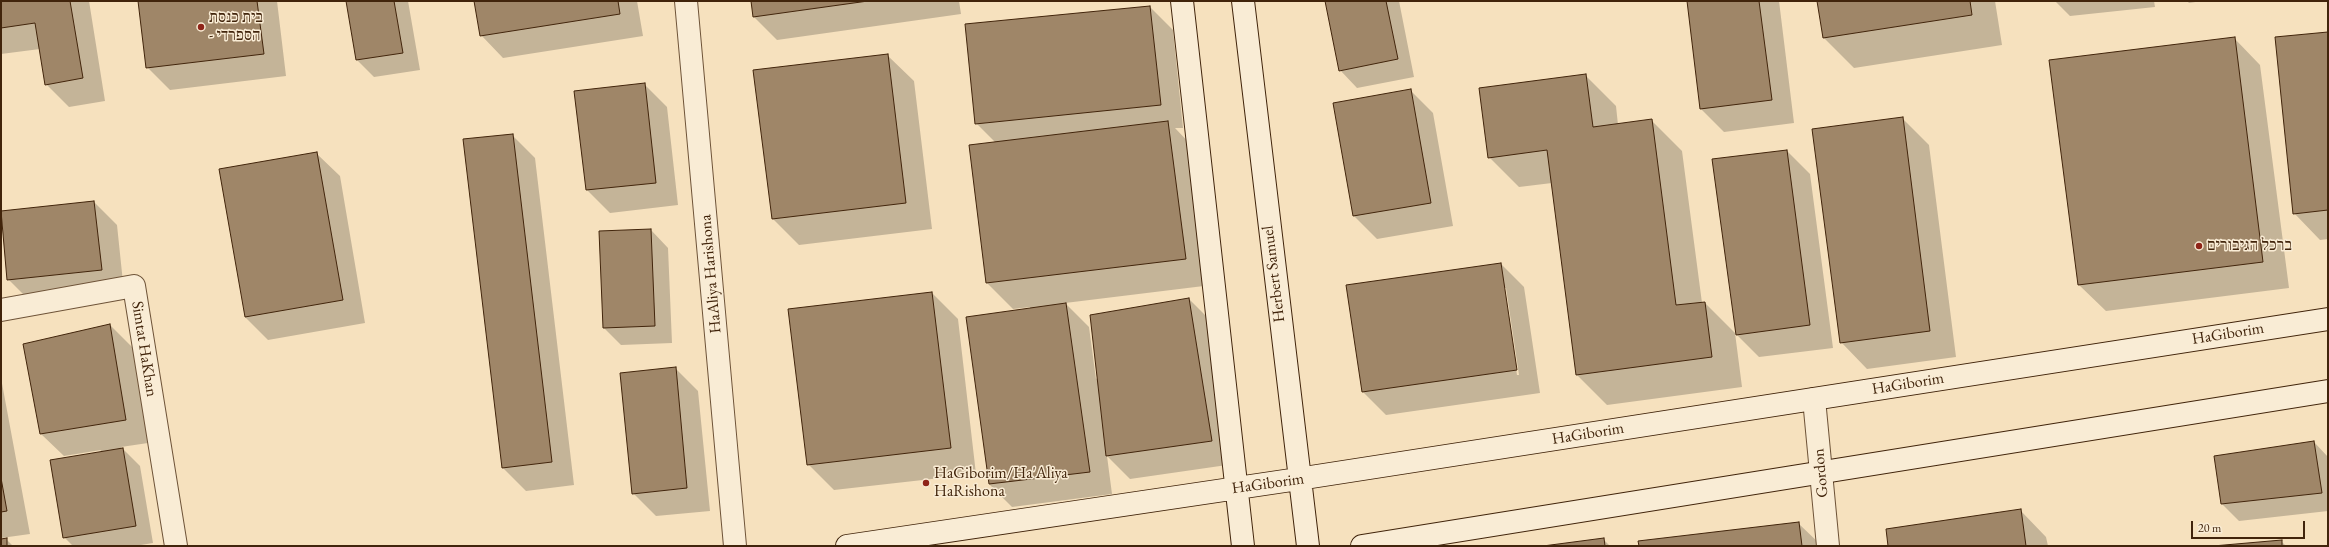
<!DOCTYPE html>
<meta charset="utf-8">
<style>
body{margin:0}
#map{position:relative;width:2329px;height:547px;overflow:hidden;background:#f6e1be;font-family:"EB Garamond",serif}
canvas{display:block}
.frame{position:absolute;inset:0;border:2px solid #41240b;pointer-events:none}
.scale{position:absolute;left:2191px;top:521px;width:114px;height:18px;box-sizing:border-box;border:2px solid #41240b;border-top:0;padding-left:5px;font-size:12px;line-height:14px;white-space:nowrap;color:#41240b;-webkit-text-stroke:3px #f9ecd5;paint-order:stroke}
</style>
<div id="map">
<canvas width="2329" height="547"></canvas>
<div class="frame"></div>
<div class="scale">20 m</div>
</div>
<script>
const g = document.querySelector('canvas').getContext('2d');
g.lineJoin = 'round';
function paint(path, color) {
  g.fillStyle = color;
  g.fill(path, 'evenodd');
}
function shape(rows) {
  const path = new Path2D();
  for (const r of rows) {
    path.moveTo(r[0], r[1]);
    for (let i = 2; i < r.length; i += 2) path.lineTo(r[i], r[i + 1]);
  }
  return path;
}
function trace(path, color, width, dash) {
  g.strokeStyle = color;
  g.lineWidth = width;
  g.lineCap = dash ? 'butt' : 'round';
  g.setLineDash(dash || []);
  g.stroke(path);
}
function label(font, color, halo, rows, align = 'center') {
  g.font = font + ' "EB Garamond","Frank Ruhl Libre",serif';
  g.lineWidth = 3;
  g.setLineDash([]);
  g.textBaseline = 'middle';
  g.strokeStyle = halo;
  g.fillStyle = color;
  for (const [text, x, y, turn = 0] of rows) {
    g.save();
    g.translate(x, y);
    g.rotate((+turn || 0) * Math.PI / 180);
    g.textAlign = isNaN(turn) ? turn : align;
    if (halo) g.strokeText(text, 0, 0);
    g.fillText(text, 0, 0);
    g.restore();
  }
}
paint(shape([
 [1,1,89,1,105,101,69,107,46,84,40,49,1,54],
 [139,1,277,1,286,76,170,90,147,67],
 [347,1,408,1,420,70,374,77,357,60],
 [475,1,637,1,643,36,503,58,481,35],
 [752,1,959,1,961,14,777,40,754,17],
 [1326,1,1399,1,1414,77,1357,88,1340,70],
 [1688,1,1779,1,1794,123,1724,132,1701,109],
 [1818,1,1995,1,2002,45,1854,68,1824,38],
 [2055,1,2154,1,2155,7,2070,16],
 [2187,1,2202,1,2189,3],
 [1150,7,1173,30,1183,128,1175,128,1194,148,1212,285,1065,303,1089,327,1096,379,1189,299,1212,322,1234,464,1130,479,1107,456,1112,494,1012,507,989,484,1030,309,1030,307,1013,309,987,283,970,146,996,143,976,123],
 [2328,33,2328,239,2320,240,2294,213],
 [2234,38,2260,65,2289,288,2106,311,2079,285,2050,61],
 [887,55,914,81,932,229,799,245,773,219],
 [1585,75,1616,106,1618,125,1652,121,1682,151,1702,303,1705,303,1735,333,1742,387,1607,405,1577,375,1552,183,1519,187,1489,157],
 [644,84,667,107,678,205,610,213,587,190,575,91],
 [1410,90,1433,113,1453,226,1377,239,1354,216],
 [1902,118,1929,145,1956,357,1867,369,1841,342],
 [512,135,535,158,574,485,526,491,503,468],
 [1787,151,1810,174,1833,348,1759,357,1736,334],
 [317,154,340,176,365,323,268,340,245,317],
 [94,202,117,225,124,292,31,302,8,279,1,212],
 [651,230,668,248,672,343,621,345,604,328],
 [1501,264,1524,287,1540,393,1386,415,1363,392],
 [1504,288,1506,288,1519,375,1517,375],
 [932,293,958,319,976,474,834,490,808,464],
 [110,325,133,348,148,443,121,447,140,466,153,543,135,546,73,546,64,537,101,450,64,456,41,434],
 [675,368,698,391,710,511,656,516,633,493],
 [1,378,30,534,1,538],
 [2314,442,2328,457,2328,511,2239,521,2222,504],
 [2020,510,2046,537,2048,546,1889,546],
 [1798,523,1822,546,1640,546],
 [6,539,13,546,1,546,1,540],
 [1603,539,1610,546,1551,546],
 [2281,541,2286,546,2226,546]
]), '#0003');
const building = shape([
 [1,1,70,1,83,78,45,85,35,23,1,28,1,1],
 [138,1,257,1,264,54,146,68,138,1],
 [346,1,394,1,403,53,356,60,346,1],
 [474,1,618,1,620,14,480,36,474,1],
 [751,1,868,1,753,17,751,1],
 [1325,1,1386,1,1398,59,1339,71,1325,1],
 [1687,1,1759,1,1772,100,1700,109,1687,1],
 [1817,1,1970,1,1972,15,1823,38,1817,1],
 [1150,6,1161,105,975,124,965,24,1150,6],
 [2328,32,2328,210,2293,214,2275,37,2328,32],
 [2235,37,2263,262,2078,285,2049,60,2235,37],
 [888,54,906,203,772,219,753,70,888,54],
 [1586,74,1593,127,1652,119,1676,305,1705,302,1712,357,1576,375,1547,150,1488,158,1479,88,1586,74],
 [645,83,656,183,586,190,574,91,645,83],
 [1411,89,1431,203,1353,216,1333,103,1411,89],
 [1903,117,1930,331,1840,343,1812,129,1903,117],
 [1168,121,1186,259,986,283,969,145,1168,121],
 [513,134,552,462,502,468,463,139,513,134],
 [1787,150,1810,325,1736,335,1712,159,1787,150],
 [317,152,343,300,245,317,219,169,317,152],
 [94,201,102,270,7,280,1,211,94,201],
 [651,229,655,326,603,328,599,231,651,229],
 [1501,263,1517,370,1362,392,1346,285,1501,263],
 [932,292,951,448,807,465,788,309,932,292],
 [1189,298,1212,441,1106,456,1090,315,1189,298],
 [1066,303,1090,472,989,484,966,317,1066,303],
 [110,324,126,420,40,434,23,344,110,324],
 [676,367,687,488,632,494,620,373,676,367],
 [2314,441,2322,493,2221,504,2214,456,2314,441],
 [123,448,136,526,63,538,50,460,123,448],
 [1,478,7,511,1,512,1,478],
 [2021,509,2026,546,1888,546,1886,529,2021,509],
 [1799,522,1802,546,1639,546,1638,541,1799,522],
 [7,538,7,546,1,546,1,539,7,538],
 [1604,538,1605,546,1543,546,1604,538],
 [2282,540,2282,546,2213,546,2282,540]
]);
paint(building, '#9f8668');
trace(building, '#41240b', 1);
const street = shape([
 [686,1,735,546],
 [1,310,134,286,176,546],
 [1814,399,1828,546]
]);
const secondary = shape([
 [1182,1,1243,546],
 [1243,1,1308,546],
 [847,546,1298,479,2328,319],
 [1362,546,2328,391]
]);
trace(street, '#6e5338', 24);
trace(secondary, '#41240b', 24);
trace(street, '#f9ecd5', 22);
trace(secondary, '#f9ecd5', 22);
for (const [x, y, r, color] of [
 [201,27,4,"#8f2418"],
 [2199,246,4,"#8f2418"],
 [926,483,4,"#8f2418"]
]) {
  const dot = new Path2D();
  dot.arc(x, y, r, 0, 2 * Math.PI);
  g.fillStyle = color;
  g.fill(dot);
  trace(dot, '#f9ecd5', 1.5);
}
label('16px', '#41240b', '#f9ecd5', [
 ["בית כנסת",209,18],
 ["- הספרדי",209,36],
 ["ברכל הגיבורים",2207,246],
 ["HaGiborim/Ha'Aliya",934,474],
 ["HaRishona",934,492]
], 'left');
label('16px', '#41240b', '#f9ecd5', [
 ["HaAliya Harishona",711,274,-95],
 ["Herbert Samuel",1274,274,-97],
 ["HaGiborim",2228,334,-9],
 ["Simtat HaKhan",144,349,81],
 ["HaGiborim",1908,384,-9],
 ["HaGiborim",1588,434,-9],
 ["Gordon",1821,473,-95],
 ["HaGiborim",1268,484,-8]
]);
</script>
